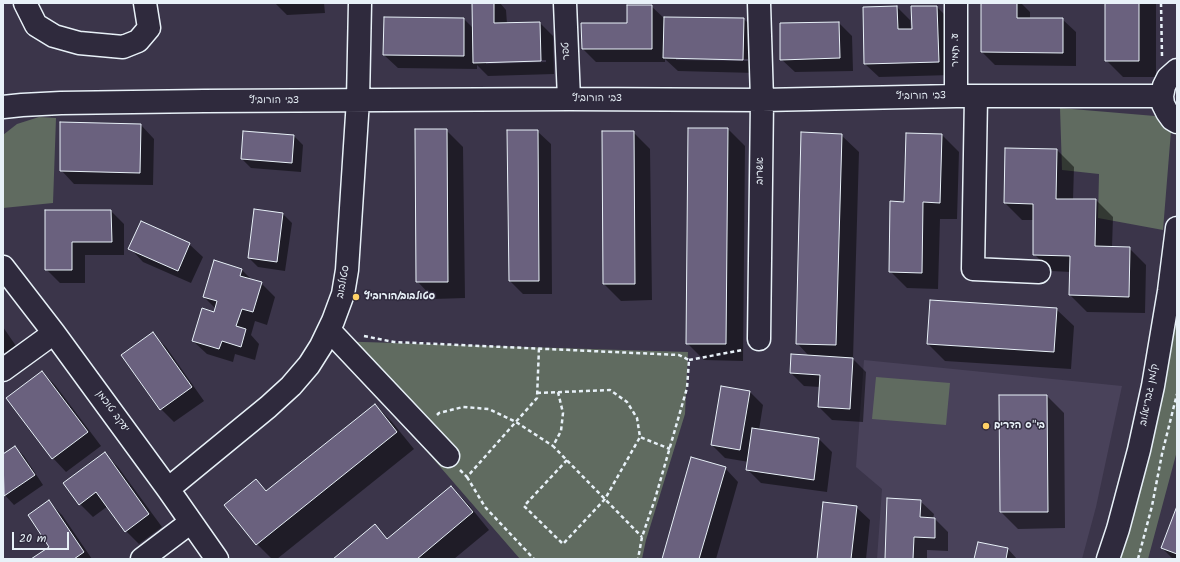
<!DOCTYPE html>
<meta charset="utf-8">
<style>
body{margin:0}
#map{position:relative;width:1180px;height:562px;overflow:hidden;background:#3b354a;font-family:Kalam,sans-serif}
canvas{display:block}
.frame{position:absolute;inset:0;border:4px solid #e8f1f8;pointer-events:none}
.scale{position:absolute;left:12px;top:532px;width:57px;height:18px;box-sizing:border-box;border:2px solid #e8f1f8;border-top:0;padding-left:5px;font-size:12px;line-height:14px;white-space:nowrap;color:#e8f1f8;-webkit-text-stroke:3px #2f2a3d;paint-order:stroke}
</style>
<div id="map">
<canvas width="1180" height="562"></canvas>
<div class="frame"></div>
<div class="scale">20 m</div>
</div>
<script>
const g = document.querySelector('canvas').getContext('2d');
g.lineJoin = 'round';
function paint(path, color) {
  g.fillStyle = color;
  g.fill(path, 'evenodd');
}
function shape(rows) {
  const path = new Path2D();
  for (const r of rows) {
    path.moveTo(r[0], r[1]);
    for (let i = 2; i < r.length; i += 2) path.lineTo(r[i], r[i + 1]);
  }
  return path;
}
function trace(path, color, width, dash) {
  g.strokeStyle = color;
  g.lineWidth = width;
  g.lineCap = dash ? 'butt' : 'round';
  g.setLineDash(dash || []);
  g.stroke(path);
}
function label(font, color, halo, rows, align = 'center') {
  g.font = font + ' Kalam,"Playpen Sans Hebrew",sans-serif';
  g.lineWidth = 3;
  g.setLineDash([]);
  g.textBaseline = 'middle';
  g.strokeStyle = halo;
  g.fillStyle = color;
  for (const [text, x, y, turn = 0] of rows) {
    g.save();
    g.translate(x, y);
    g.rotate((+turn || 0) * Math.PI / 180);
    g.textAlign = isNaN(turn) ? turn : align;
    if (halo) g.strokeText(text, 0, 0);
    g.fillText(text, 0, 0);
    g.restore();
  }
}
paint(shape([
 [864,360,1122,386,1096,507,1082,559,877,559,882,489,856,467]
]), '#49425a');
paint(shape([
 [1060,108,1155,116,1171,131,1163,230,1098,218,1099,174,1062,170],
 [39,117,56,118,53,203,3,208,3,135,17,124],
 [1177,311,1177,451,1148,559,1118,559,1162,393],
 [331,341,688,352,685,414,646,540,642,559,520,559],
 [876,377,950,383,946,425,872,419]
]), '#606b60');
paint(shape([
 [275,3,324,3,325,13,287,15],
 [473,3,500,3,506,10,507,24,540,23,553,36,554,74,488,76,477,65,477,69,398,68,384,55,464,19,473,28],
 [546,60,546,62,486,64,486,62],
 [982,3,1021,3,1030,12,1030,19,1062,19,1076,32,1076,66,995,65,982,52],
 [1106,3,1156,3,1156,77,1123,77,1106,60],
 [651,6,665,19,744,19,757,32,756,73,678,71,665,59,665,62,596,62,583,49,628,24],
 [676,58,748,59,748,61,676,60],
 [897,7,910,20,911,30,913,30,912,7,937,7,950,20,952,75,879,77,865,64],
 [839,23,852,36,853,71,795,72,781,59],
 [141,125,154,139,153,185,74,184,61,170],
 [728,129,745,146,743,361,704,360,687,343],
 [446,130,463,147,465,298,434,299,417,281],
 [508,131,537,131,551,144,552,294,523,294,510,281],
 [633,132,650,149,652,300,621,301,604,284],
 [841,135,859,152,853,359,866,372,863,422,832,420,819,407,820,387,804,386,791,373,809,356,797,343],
 [942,135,959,152,957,219,940,219,938,289,907,288,890,271,905,203],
 [294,136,303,145,301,172,251,168,242,159],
 [1006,149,1057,150,1074,167,1073,200,1096,200,1113,217,1112,247,1129,248,1146,265,1145,313,1087,312,1070,295,1071,272,1051,271,1034,254,1034,220,1022,220,1005,203],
 [46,211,111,211,124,224,124,255,85,255,85,283,60,283,46,269],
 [283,214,292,223,285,271,258,267,249,258],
 [189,244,203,257,191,283,143,262,130,248],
 [242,270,253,281,261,283,275,297,267,325,255,321,251,335,259,344,255,360,235,354,233,362,207,354,193,341,215,313,216,309,204,297],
 [1056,309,1074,326,1071,369,945,361,928,344],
 [3,327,16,346,3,354],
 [153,334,166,347,204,401,174,422,161,409],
 [42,372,55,385,101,446,66,472,53,458,8,398],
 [750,392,763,405,759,430,819,439,832,452,827,492,761,483,747,469,749,462,725,458,712,445],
 [1047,396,1064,413,1065,528,1018,529,1001,512],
 [375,405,392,422,414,449,277,559,272,559,257,544,226,505,256,480,267,491],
 [15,447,24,456,43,485,14,505,3,493,3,456],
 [104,453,118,467,162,527,139,544,126,531,108,506,93,517,80,504],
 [725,468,738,482,716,559,663,559],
 [451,487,468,504,489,530,454,559,335,559,374,526,388,540],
 [920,501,934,514,933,519,935,519,948,532,948,551,927,550,927,559,886,559],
 [49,502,62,515,92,559,33,559,50,547],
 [856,507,870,520,866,559,818,559],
 [1177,508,1177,559,1173,559,1162,548],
 [1008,549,1017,559,975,559]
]), '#0007');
const building = shape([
 [472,3,494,3,494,23,540,22,541,61,473,63,472,3],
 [981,3,1017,3,1017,18,1063,18,1063,53,981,52,981,3],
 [1105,3,1139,3,1139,61,1105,61,1105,3],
 [627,5,652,5,652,49,582,49,581,23,627,23,627,5],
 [897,6,898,29,912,29,911,6,937,6,939,62,864,64,863,7,897,6],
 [384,17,464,18,464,56,383,55,384,17],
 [664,17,744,18,743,60,663,58,664,17],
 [839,22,840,58,780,60,780,23,839,22],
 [60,122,141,124,140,173,60,171,60,122],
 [688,128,728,128,726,344,686,344,688,128],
 [415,129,447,129,448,282,416,282,415,129],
 [507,130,538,130,539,281,509,281,507,130],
 [243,131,294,135,292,163,241,159,243,131],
 [602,131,634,131,635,284,603,284,602,131],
 [801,132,842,134,836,345,796,344,801,132],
 [906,133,942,134,940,203,923,202,922,273,889,272,890,201,904,202,906,133],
 [1005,148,1057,149,1056,199,1096,199,1095,246,1130,247,1129,297,1069,295,1070,256,1033,255,1033,204,1004,203,1005,148],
 [254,209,283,213,277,262,248,258,254,209],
 [45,210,111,210,112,242,72,242,72,270,45,270,45,210],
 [141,221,190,243,178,271,128,249,141,221],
 [214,260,242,269,240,276,262,282,253,312,242,309,236,326,246,329,241,347,222,341,219,349,192,341,202,308,214,312,217,301,203,297,214,260],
 [930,300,1057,308,1054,352,927,344,930,300],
 [153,332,192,387,160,410,121,355,153,332],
 [791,354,853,358,850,409,818,407,820,375,790,373,791,354],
 [42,371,88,432,52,459,6,398,42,371],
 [721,386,750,391,740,450,711,445,721,386],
 [999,395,1047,395,1048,512,1000,512,999,395],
 [375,404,397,432,256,545,224,505,256,479,266,491,375,404],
 [752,428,819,438,814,480,746,470,752,428],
 [15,446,35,475,4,496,3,454,15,446],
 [105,452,149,514,125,532,96,492,79,505,63,483,105,452],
 [691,457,726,467,699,559,662,559,691,457],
 [451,486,473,512,417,559,333,559,375,524,387,539,451,486],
 [887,498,921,500,920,517,935,518,935,538,914,537,913,559,885,559,887,498],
 [49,500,84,552,74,559,31,559,49,547,28,515,49,500],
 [823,502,857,506,851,559,817,559,823,502],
 [1177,506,1177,554,1161,548,1177,506],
 [978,542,1008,548,1006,559,974,559,978,542]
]);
paint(building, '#6a617e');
trace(building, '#e8f1f8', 1);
const minor = shape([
 [25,3,36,25,54,36,79,43,123,47,138,41,149,28,145,3],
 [565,3,569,99],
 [956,3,956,96],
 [1177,70,1168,78,1164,86,1162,96,1163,104,1167,112,1172,119,1177,122],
 [976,97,973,269,1039,272],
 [3,107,22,105,61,103,204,101,569,99,762,100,956,96,1162,96],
 [3,267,54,333,168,489,217,559],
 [329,330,448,456],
 [759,339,762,100,759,3],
 [3,370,54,333],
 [168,489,268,407,291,386,309,365,321,346,333,321,343,294,347,270,358,100,360,3],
 [142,559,191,522],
 [1108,559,1118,529,1139,450,1153,386,1169,291,1177,228]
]);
trace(minor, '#e8f1f8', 25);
trace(shape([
 [1161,3,1162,56],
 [364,336,394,342,679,355,689,360,687,388,655,499,642,537,638,559],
 [689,360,742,350],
 [558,392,563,413,561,431,553,446,642,537],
 [537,393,610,390,627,402,637,418,640,437,670,449],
 [437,415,439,413,463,407,489,409,516,422,553,446],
 [567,460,524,506,563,544,605,499,640,437],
 [460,470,467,477,537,398,539,348],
 [467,477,485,507,534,559],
 [1138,559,1152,506,1162,454,1177,394]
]), '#e8f1f8', 2.5, [4, 3]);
trace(minor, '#2f2a3d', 22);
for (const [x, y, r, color] of [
 [356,297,4,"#ffd166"],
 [986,426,4,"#ffd166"]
]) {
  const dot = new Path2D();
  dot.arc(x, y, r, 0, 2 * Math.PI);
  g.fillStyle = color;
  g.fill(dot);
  trace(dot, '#2f2a3d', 1.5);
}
label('10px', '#e8f1f8', '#2f2a3d', [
 ["ע. תמיר",956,50,-90],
 ["טפר",567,51,-93],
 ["צבי הורוביץ",921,97,-1],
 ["צבי הורוביץ",597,99],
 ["צבי הורוביץ",274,101],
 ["אשרוב",761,171,-89],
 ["סטולבוב",344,282,-80],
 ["קלמן גבריאלוב",1150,395,-79],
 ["יעקב טוכמן",112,412,54]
]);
label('bold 10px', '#e8f1f8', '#2f2a3d', [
 ["סטולבוב/הורוביץ",364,297],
 ["בי\"ס הדרים",994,426]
], 'left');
</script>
